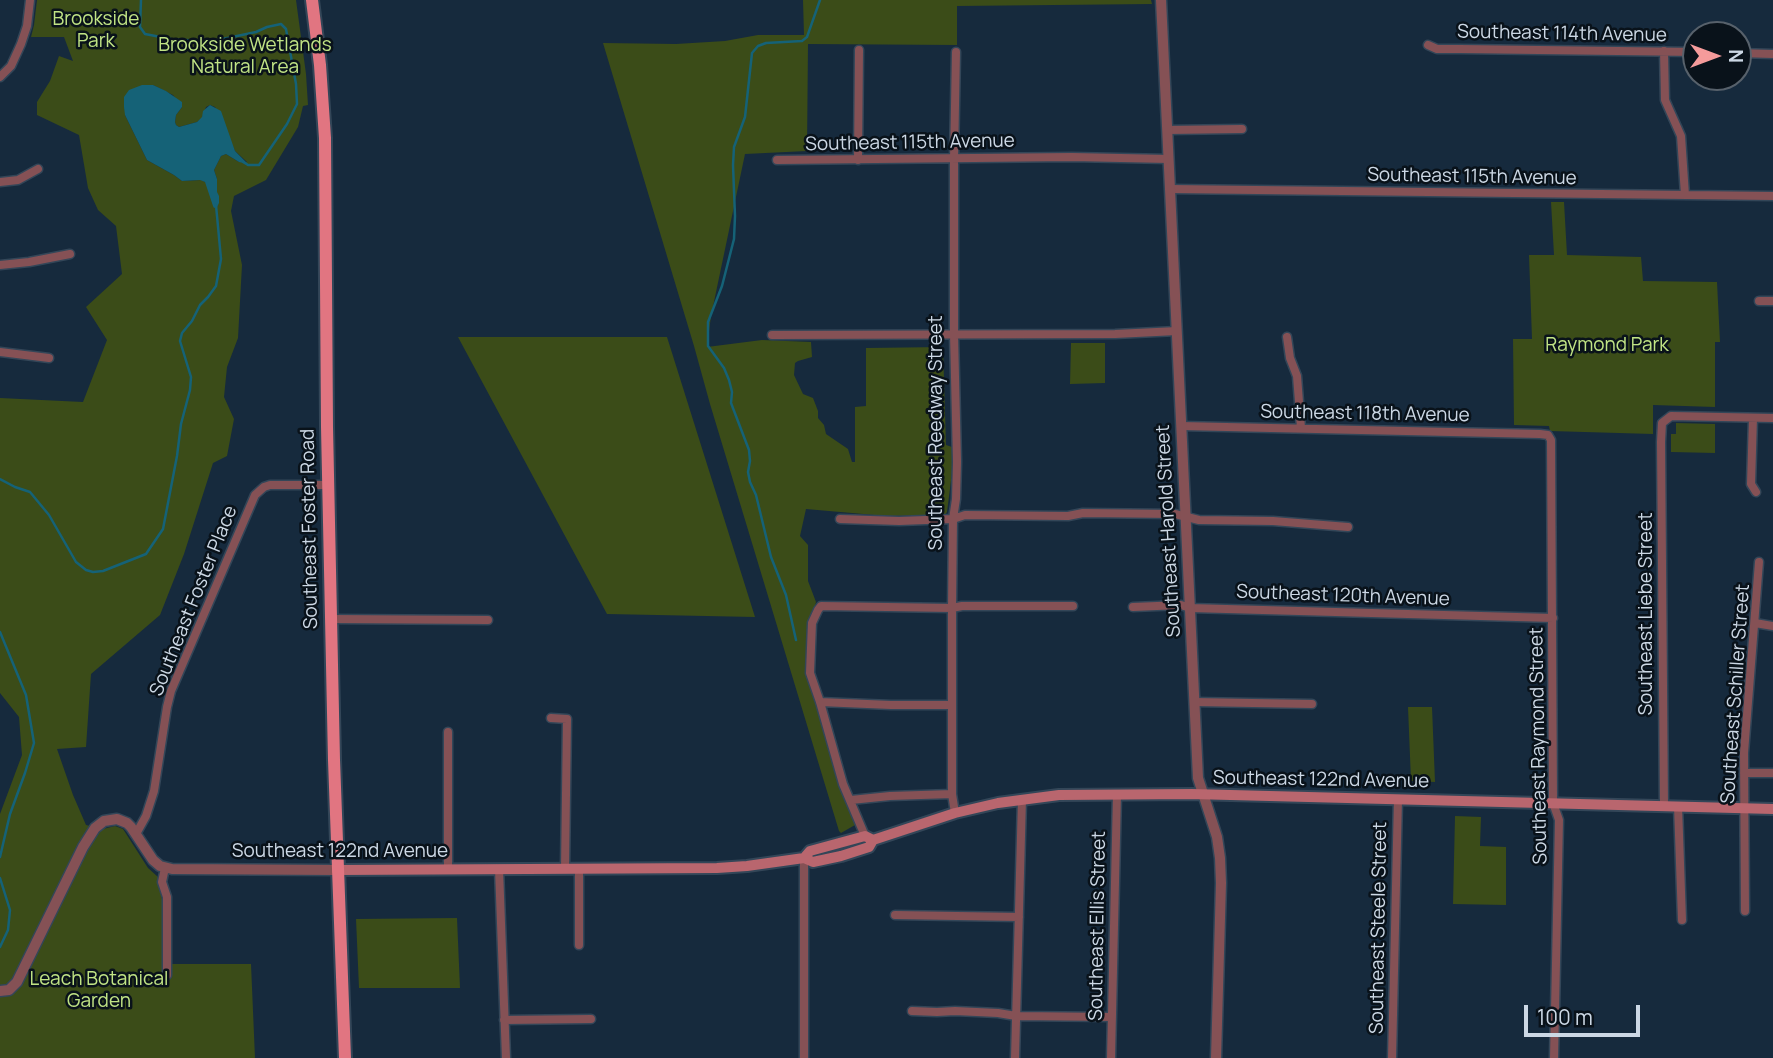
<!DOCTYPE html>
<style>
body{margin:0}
#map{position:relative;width:1773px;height:1058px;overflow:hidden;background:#162a3d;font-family:Manrope,sans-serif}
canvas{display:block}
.north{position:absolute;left:1682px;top:21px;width:70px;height:70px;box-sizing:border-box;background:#09121a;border:2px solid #57616b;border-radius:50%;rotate:90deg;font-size:19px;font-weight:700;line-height:28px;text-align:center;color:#ccd8e5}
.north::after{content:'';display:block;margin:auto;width:24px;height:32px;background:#f59b9b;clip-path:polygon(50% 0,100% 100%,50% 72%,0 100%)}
.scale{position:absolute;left:1524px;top:1005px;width:116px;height:32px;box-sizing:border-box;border:4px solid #ccd8e5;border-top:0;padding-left:9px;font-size:21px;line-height:24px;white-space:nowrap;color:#ccd8e5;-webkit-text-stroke:5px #09121a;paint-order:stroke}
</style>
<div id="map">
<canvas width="1773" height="1058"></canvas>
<div class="north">N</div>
<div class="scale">100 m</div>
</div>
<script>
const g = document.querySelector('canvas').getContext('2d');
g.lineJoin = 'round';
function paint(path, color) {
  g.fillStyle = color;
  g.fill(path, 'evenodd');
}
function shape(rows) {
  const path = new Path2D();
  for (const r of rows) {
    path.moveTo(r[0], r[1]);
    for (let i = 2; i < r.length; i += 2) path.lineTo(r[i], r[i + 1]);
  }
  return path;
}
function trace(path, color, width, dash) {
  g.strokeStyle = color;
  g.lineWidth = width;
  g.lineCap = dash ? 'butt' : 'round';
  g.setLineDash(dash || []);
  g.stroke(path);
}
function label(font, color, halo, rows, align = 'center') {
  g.font = font + ' Manrope,sans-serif';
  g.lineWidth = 5;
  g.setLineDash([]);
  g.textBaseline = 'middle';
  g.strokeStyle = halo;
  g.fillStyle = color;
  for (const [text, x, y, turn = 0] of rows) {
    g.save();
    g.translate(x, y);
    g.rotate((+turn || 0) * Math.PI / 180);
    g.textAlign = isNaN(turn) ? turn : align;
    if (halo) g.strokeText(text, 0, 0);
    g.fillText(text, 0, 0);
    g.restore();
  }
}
paint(shape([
 [37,0,296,0,306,74,308,105,303,106,298,127,266,180,234,196,231,211,242,265,238,338,227,367,224,397,234,419,227,456,213,463,184,554,160,615,91,674,86,747,57,749,73,795,86,825,103,829,115,826,123,829,148,868,158,877,158,884,162,899,162,964,251,964,255,1058,0,1058,0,814,22,755,19,717,0,693,0,398,83,402,107,340,86,307,122,274,116,226,98,210,88,188,79,135,37,115,37,102,50,81,59,56,73,61,64,37,31,37,34,25],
 [153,85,173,95,182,107,176,115,175,122,176,125,179,127,197,122,202,118,206,107,210,105,215,107,235,151,247,162,239,162,226,154,221,156,214,170,217,179,215,187,201,180,182,181,174,175,147,160,125,115],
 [803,0,1151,0,1152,4,957,6,957,45,808,44,807,151,745,154,711,316,707,347,762,340,811,342,812,357,798,361,795,363,794,375,803,394,813,398,818,411,818,418,824,425,826,434,848,449,852,462,855,462,855,407,866,406,866,348,943,347,946,445,952,447,952,473,947,512,945,515,886,516,806,509,800,536,808,545,808,581,816,602,806,643,806,671,846,804,849,808,855,825,841,833,839,831,710,404,694,346,603,43,676,44,725,41,758,35,804,35],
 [1551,202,1564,202,1567,255,1641,257,1643,281,1717,282,1720,342,1715,342,1715,407,1653,405,1653,434,1550,431,1549,426,1514,425,1513,339,1532,339,1529,255,1554,255],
 [458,337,667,337,755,617,607,614],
 [1071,343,1105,343,1105,383,1070,384],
 [1676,423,1715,424,1715,453,1671,452,1671,434,1676,434],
 [1408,707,1432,707,1435,782,1411,781],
 [1455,816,1481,817,1480,846,1506,847,1506,905,1453,904],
 [457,918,460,988,359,988,356,919]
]), '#3b4c18');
paint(shape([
 [142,85,153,85,166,91,182,102,182,107,176,115,175,122,176,125,179,127,197,122,202,117,203,111,210,105,221,111,235,151,248,164,239,162,226,154,221,156,214,170,217,179,217,192,219,196,219,203,217,207,214,208,213,206,205,182,200,180,182,181,174,175,147,160,125,115,124,107,124,97,129,90]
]), '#156277');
trace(shape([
 [141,0,140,27,145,34,171,39,200,41,218,40,256,32,267,27,281,24,286,29,296,84,297,104,287,124,259,165,248,165,243,162],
 [0,479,15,487,30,492,49,515,76,562,86,570,93,572,103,571,146,554,163,529,177,456,181,424,190,390,191,377,180,341,182,333,192,321,200,305,208,297,216,286,221,259,216,205],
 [0,632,26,695,34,743,25,773,10,814,0,857],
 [796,640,786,595,771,557,756,495,750,482,748,472,750,461,749,450,731,403,732,392,729,380,724,368,708,346,708,322,722,286,734,239,735,216,733,165,734,147,745,117,752,53,758,46,766,43,802,41,807,37,820,0],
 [0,878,10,910,8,930,0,947]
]), '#156277', 2.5);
const minor = shape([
 [1428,45,1437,49,1460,49,1696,52],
 [1664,51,1665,100,1681,136,1685,195],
 [1738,53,1773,54],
 [0,77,11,66,21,44,27,26,30,0],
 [1167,130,1242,129],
 [777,160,1072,157,1169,159],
 [858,160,859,50],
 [0,182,18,180,38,169],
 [1170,189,1773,196],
 [0,265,29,262,70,254],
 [1759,301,1773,301],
 [772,335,1115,334,1177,331],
 [1287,337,1290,358,1297,376,1301,428],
 [0,352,49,358],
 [1753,418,1751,484,1756,492],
 [1181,426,1540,434,1548,435,1551,440,1553,803,1559,820,1554,1058],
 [840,519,899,521,953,519,965,515,1068,516,1083,513,1175,514,1199,520,1273,521,1348,527],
 [1133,607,1181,605,1190,608,1553,618],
 [331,619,488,620],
 [1755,623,1773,626],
 [820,702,891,705,952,705],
 [1194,702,1312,704],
 [551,718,567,719,565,869],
 [1744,773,1773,773],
 [851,800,890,796,952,794],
 [1664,806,1661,442,1662,423,1671,416,1773,418],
 [1678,806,1682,920],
 [955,813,952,794,952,608,953,519,956,499,957,462,954,334,954,159,956,52],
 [136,834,146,816,154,791,167,707,171,691,255,495,264,487,270,485,328,485],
 [865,836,843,784,820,702,810,673,812,623,818,610,821,606,952,608,962,606,1073,606],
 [804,858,804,1058],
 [165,868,162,882,167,897,167,975],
 [499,869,506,1058],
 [579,869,579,945],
 [448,870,448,732],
 [1745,911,1744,753,1759,562],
 [895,915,1019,917],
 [912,1011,937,1012,955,1011,998,1013,1016,1016,1112,1017],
 [504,1020,591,1019],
 [1015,1058,1022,799],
 [1111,1058,1117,794],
 [1392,1058,1398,799]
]);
const tertiary = shape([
 [1161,0,1198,778,1217,837,1220,858,1221,883,1216,1058],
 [0,991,9,990,17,982,83,847,95,828,104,821,117,819,127,823,131,827,153,860,160,866,172,869,337,870]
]);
const secondary = shape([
 [804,858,810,851,865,836,873,840],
 [337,870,717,868,747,866,804,858,813,862,841,856,869,847,873,840,955,813,998,803,1059,795,1192,794,1773,809]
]);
const primary = shape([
 [312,0,320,65,325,138,327,427,334,760,345,1058]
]);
trace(minor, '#334658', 11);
trace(tertiary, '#334658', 13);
trace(secondary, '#334658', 14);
trace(primary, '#334658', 16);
trace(minor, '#855155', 8);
trace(tertiary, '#855155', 10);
trace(secondary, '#b9666e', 10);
trace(primary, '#e17581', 12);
label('19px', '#c1e485', '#09121a', [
 ["Brookside",96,20],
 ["Park",96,42],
 ["Brookside Wetlands",245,46],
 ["Natural Area",245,68],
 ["Raymond Park",1607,346],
 ["Leach Botanical",99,980],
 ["Garden",99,1002]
]);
label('19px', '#ccd8e5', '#09121a', [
 ["Southeast 114th Avenue",1562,34,1],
 ["Southeast 115th Avenue",910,143,-1],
 ["Southeast 115th Avenue",1472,177,1],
 ["Southeast 118th Avenue",1365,414,1],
 ["Southeast Reedway Street",937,433,-90],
 ["Southeast Foster Road",310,529,-91],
 ["Southeast Harold Street",1169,531,-93],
 ["Southeast 120th Avenue",1343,596,2],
 ["Southeast Foster Place",194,601,-68],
 ["Southeast Liebe Street",1647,614,-90],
 ["Southeast Schiller Street",1736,694,-86],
 ["Southeast Raymond Street",1539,746,-91],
 ["Southeast 122nd Avenue",1321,780,1],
 ["Southeast 122nd Avenue",340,852],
 ["Southeast Ellis Street",1098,926,-89],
 ["Southeast Steele Street",1379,928,-89]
]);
</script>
